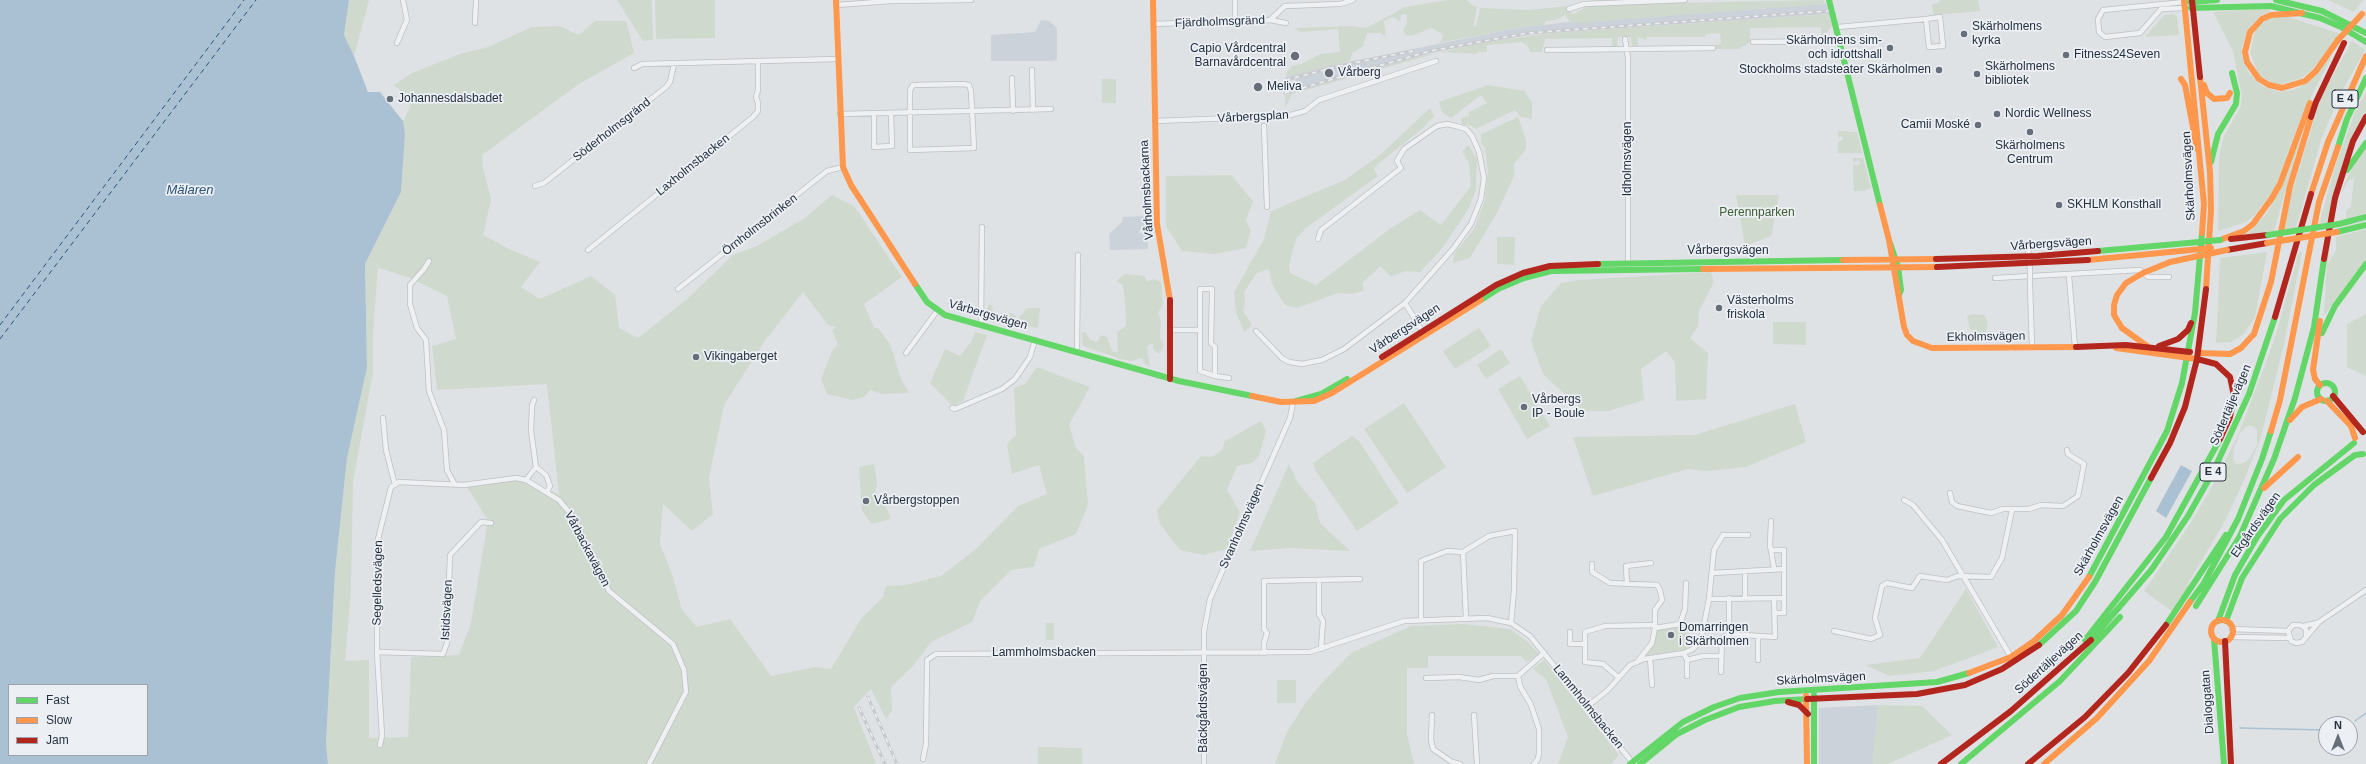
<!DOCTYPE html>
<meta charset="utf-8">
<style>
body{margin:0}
#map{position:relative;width:2366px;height:764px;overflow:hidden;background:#dfe2e5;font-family:Helvetica,sans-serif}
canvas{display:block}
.legend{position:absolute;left:8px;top:684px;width:140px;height:72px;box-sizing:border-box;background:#ecf0f5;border:1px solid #9ca3ac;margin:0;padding:5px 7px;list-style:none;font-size:12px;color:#25303f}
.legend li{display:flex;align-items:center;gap:8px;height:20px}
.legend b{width:20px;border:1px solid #9ca3ac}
.north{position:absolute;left:2318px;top:716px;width:40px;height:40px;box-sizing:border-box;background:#ecf0f5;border:1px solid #9ca3ac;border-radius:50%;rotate:0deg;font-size:11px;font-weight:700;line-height:16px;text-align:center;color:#25303f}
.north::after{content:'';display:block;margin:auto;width:14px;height:18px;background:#666e79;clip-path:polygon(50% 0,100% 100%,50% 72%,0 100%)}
</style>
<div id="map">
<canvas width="2366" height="764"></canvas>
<ul class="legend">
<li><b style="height:5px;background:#63d668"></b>Fast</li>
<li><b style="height:5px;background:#ff974d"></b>Slow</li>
<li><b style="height:5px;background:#b3261e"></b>Jam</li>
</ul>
<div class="north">N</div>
</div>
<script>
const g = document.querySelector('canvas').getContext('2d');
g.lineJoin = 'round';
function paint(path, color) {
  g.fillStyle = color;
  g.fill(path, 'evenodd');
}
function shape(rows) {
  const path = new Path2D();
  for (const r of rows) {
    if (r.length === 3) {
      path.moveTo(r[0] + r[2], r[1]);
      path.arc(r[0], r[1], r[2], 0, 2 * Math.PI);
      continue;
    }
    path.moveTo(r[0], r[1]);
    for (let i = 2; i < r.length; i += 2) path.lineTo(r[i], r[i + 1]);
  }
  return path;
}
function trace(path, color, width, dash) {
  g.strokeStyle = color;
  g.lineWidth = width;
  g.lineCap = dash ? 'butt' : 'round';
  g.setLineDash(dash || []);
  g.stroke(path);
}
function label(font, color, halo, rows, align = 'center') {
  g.font = font + ' Helvetica,sans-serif';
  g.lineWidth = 3.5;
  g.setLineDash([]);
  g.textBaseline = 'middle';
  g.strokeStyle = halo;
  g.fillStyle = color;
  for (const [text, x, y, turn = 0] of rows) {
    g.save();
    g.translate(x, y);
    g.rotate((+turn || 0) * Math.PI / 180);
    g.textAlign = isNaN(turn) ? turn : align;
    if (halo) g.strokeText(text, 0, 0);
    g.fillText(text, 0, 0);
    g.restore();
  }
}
paint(shape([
 [1826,4,1829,14,1533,34,1435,52,1285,95,1285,90,1297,86,1295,78,1286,80,1286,77,1314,69,1517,28,1568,22],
 [1041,20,1049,21,1057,28,1057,59,1054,61,991,61,991,35,1035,32],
 [1150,216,1149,230,1139,230,1139,233,1147,233,1148,249,1110,250,1109,234,1122,222,1123,217],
 [1878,705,1873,764,1819,764,1819,708]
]), '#ccd2d9');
paint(shape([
 [349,0,369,0,354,56,344,35],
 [617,0,652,0,653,40,643,41],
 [655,0,715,0,715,38,656,39],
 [1448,0,1467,0,1473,6,1477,7,1473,27,1476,26,1480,8,1529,10,1568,6,1569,12,1574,14,1587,6,1668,3,1823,0,1826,4,1576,23,1570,22,1565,15,1555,20,1546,21,1544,25,1517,28,1439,43,1443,38,1442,34,1432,28,1411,36,1405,34,1403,30,1407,24,1407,15,1406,14,1401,15,1400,21,1392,17,1384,21,1386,37,1380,33,1367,33,1363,46,1352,53,1350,61,1286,77,1286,73,1292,66,1301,64,1320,54,1340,52,1338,29,1301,32,1294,28,1353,26,1366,28,1405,7],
 [1939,0,1978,0,1980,11,1934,15,1932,4,1939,3],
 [2328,0,2363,0,2354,12],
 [2253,9,2271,10,2260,16,2249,28,2242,46,2242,56,2249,73,2262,86,2279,92,2293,90,2302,86,2332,56,2302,115,2275,188,2254,216,2246,222,2218,231,2219,156,2224,136,2241,106,2242,96,2233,51,2213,12],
 [1829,14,1832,26,1824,36,1821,36,1821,27,1750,28,1750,42,1745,46,1741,46,1741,49,1715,49,1715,45,1721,44,1720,33,1706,34,1705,37,1647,37,1646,40,1638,37,1638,47,1632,48,1631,37,1618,37,1617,48,1612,48,1612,38,1545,39,1542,52,1530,52,1527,45,1521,42,1487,45,1487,52,1478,52,1477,54,1441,52,1292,94,1285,108,1285,95,1413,58,1486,42,1550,33],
 [2173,14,2177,16,2179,35,2145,37,2164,15],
 [2270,17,2288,17,2341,34,2312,70,2301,78,2280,85,2274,84,2259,75,2250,53,2255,30],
 [595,21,626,21,634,53,579,84,482,155,483,168,491,199,483,235,507,248,540,262,521,287,540,299,591,276,615,295,619,328,638,338,686,300,733,255,757,246,805,218,832,195,854,206,902,277,864,304,874,328,878,328,890,344,901,379,909,393,881,394,870,390,864,397,853,400,827,394,821,379,833,349,838,344,832,330,836,327,828,325,803,292,764,342,724,405,709,478,713,514,692,531,663,504,660,544,672,574,682,610,697,627,730,619,771,676,815,667,831,669,861,619,883,597,886,586,906,585,941,576,975,550,1018,506,1047,494,1039,465,1012,474,1007,444,1016,435,1014,388,1025,384,1037,367,1090,387,1069,425,1076,448,1084,456,1088,505,1076,534,1039,549,1034,567,1011,570,981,600,972,622,931,642,914,665,891,687,892,710,886,719,871,689,854,707,876,764,328,764,326,743,335,572,347,458,367,367,365,264,401,192,405,134,403,121,410,107,409,98,394,85,412,73,460,54,488,47,532,27,559,26,579,35],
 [378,268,408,277,447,296,456,339,432,346,437,390,547,384,559,494,517,479,466,485,488,521,471,623,459,655,411,657,408,737,369,738,369,660,345,661,351,589,353,482,373,372,373,333],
 [2352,41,2365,50,2342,91,2322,137,2296,228,2284,230,2290,198,2321,97],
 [1102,79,1116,79,1116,103,1102,103],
 [1488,85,1524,91,1532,102,1532,119,1521,117,1515,110,1476,129,1470,125,1462,125,1461,118,1469,116,1469,112,1487,103,1481,95,1451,118,1442,112,1439,102],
 [2366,92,2366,113,2326,223,2319,224,2335,167,2355,112],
 [1430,108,1434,116,1423,128,1379,163,1374,169,1378,176,1306,228,1296,239,1289,265,1290,273,1316,285,1391,228,1420,210,1441,225,1471,186,1469,163,1462,151,1468,145,1477,159,1476,190,1468,210,1441,250,1420,272,1405,271,1391,277,1381,266,1363,282,1363,291,1352,294,1338,293,1297,308,1285,305,1272,284,1269,269,1257,273,1244,292,1245,302,1243,311,1252,325,1244,332,1236,312,1234,292,1264,239,1271,211,1345,180,1380,155],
 [1518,117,1526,140,1526,149,1514,164,1514,176,1498,211,1470,258,1453,263,1454,254,1474,229,1485,200,1488,171,1485,149,1481,142,1481,134],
 [1838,131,1857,132,1862,153,1838,153,1838,142,1843,140,1843,137,1838,137],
 [2302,134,2274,231,2247,234,2268,212],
 [2366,148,2366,213,2347,219,2346,218,2346,211,2351,206,2354,178,2348,181,2340,197,2333,222,2344,184,2357,160],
 [1853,158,1863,158,1871,188,1864,191,1854,191,1853,179,1856,179,1853,178,1853,163,1857,166,1860,164,1859,160,1853,162],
 [1231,175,1253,201,1246,220,1251,231,1246,248,1215,254,1182,251,1166,226,1166,176],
 [1736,195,1779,195,1771,236,1745,246],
 [2366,229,2366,260,2324,316,2328,239,2331,238,2328,264,2336,250,2336,237],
 [1497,237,1515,237,1514,265,1497,264],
 [2267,252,2255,317,2244,334,2231,342,2216,343,2220,258],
 [2299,252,2302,252,2284,344,2261,437,2245,478,2225,521,2187,585,2190,587,2173,612,2144,591,2190,524,2213,485,2239,433,2274,341],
 [2247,426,2253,426,2257,430,2257,445,2249,459,2244,463,2237,464,2233,460,2234,448,2240,433],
 [1711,272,1714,282,1699,311,1698,326,1690,338,1708,353,1706,399,1676,401,1675,362,1666,351,1641,369,1644,400,1608,411,1583,411,1543,374,1531,341,1541,306,1561,283,1579,280],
 [1125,274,1144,276,1147,281,1155,279,1161,282,1163,305,1158,313,1161,321,1160,338,1164,345,1159,354,1153,349,1153,343,1147,346,1150,367,1145,364,1142,358,1131,361,1121,359,1083,346,1082,332,1086,333,1090,340,1098,342,1100,335,1107,337,1112,351,1118,353,1117,332,1126,326,1126,314,1123,285,1116,281],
 [988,304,992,305,994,314,1012,313,1018,319,1027,308,1040,308,1038,328,1027,326,1025,329,992,321,987,317],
 [1972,314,1984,315,1988,322,1985,336,1979,336,1970,329,1967,316],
 [2366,314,2366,376,2347,367,2347,324],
 [1773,322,1806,322,1806,345,1773,344],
 [1479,328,1491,346,1455,369,1443,351],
 [975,332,987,335,963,401,953,406,930,383,945,349,960,356,971,342],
 [1501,349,1510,363,1486,379,1477,365],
 [1520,376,1550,426,1527,439,1498,389],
 [1404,403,1446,467,1407,493,1364,429],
 [1795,404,1806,442,1746,467,1706,471,1688,469,1593,496,1573,437,1695,435],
 [1261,421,1266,431,1259,456,1252,463,1237,466,1227,490,1240,512,1227,549,1203,555,1180,550,1160,524,1157,510,1201,456,1212,457,1222,450,1225,441],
 [1352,436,1359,441,1399,503,1357,531,1315,470,1313,463],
 [873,464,875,468,877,485,875,491,878,498,885,505,891,519,872,524,862,511,859,467],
 [1289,464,1298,483,1315,503,1320,523,1350,551,1291,548,1250,551],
 [1966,589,1998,647,1934,671,1889,676,1866,665,1920,658],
 [1046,623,1054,623,1054,640,1046,640],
 [1463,624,1510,629,1528,642,1539,654,1527,662,1521,656,1428,656,1428,668,1407,668,1407,734,1414,764,1275,764,1286,734,1306,702,1320,685,1351,653,1411,626],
 [1671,626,1679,627,1697,642,1684,650,1642,656,1654,642,1657,630],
 [1544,660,1619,755,1611,764,1558,764,1568,737,1546,679,1533,669],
 [1277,680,1296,680,1296,703,1277,703],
 [1878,705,1922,706,1952,735,1888,764,1873,764],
 [1038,747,1082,748,1082,764,1038,764]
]), '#d0d9ce');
paint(shape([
 [0,0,349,0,344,35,354,56,368,92,380,92,403,121,405,134,401,192,365,264,367,367,347,458,335,572,326,743,328,764,0,764],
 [9,685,147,685,147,755,9,755],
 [2181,465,2192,471,2166,518,2156,511]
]), '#aac1d3');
trace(shape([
 [2355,721,2366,713],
 [2240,728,2326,730]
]), '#aac1d3', 1.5);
trace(shape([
 [0,325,244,0],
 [0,339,256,0]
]), '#2b5276', 1, [5, 4]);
const street = shape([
 [2184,2,2103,10,2098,19,2099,32,2105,37,2140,33,2161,9,2185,8],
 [836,5,891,1,971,0],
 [1569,9,1584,4,1685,0],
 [1270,20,1285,6,1340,4,1353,0],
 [1235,22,1235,0],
 [475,23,476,0],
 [1153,24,1270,20,1286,23],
 [1838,27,1926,19,1940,17,1943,46,1929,47,1926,19],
 [1625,39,1628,58,1628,265],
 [1753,42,1841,41],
 [397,43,407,20,403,0],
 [1547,50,1713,48],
 [634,68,642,64,838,59],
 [1032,70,1033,110],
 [1012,78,1013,111],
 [963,84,969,85,971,91,974,148,910,150,910,90,913,85,963,84],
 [874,113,874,147,892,146,891,113],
 [840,114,1051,109],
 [1155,121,1287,116,1305,111,1319,100,1436,61],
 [1264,126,1267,207],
 [535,186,544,183,666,87,670,82,674,64],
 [2028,246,2030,271],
 [588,250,753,117,758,111,758,103,756,97,758,90,758,62],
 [429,261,424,269,410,285,410,304,417,328,426,340,429,391,444,430,447,470,455,485],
 [2069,276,2075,347],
 [1995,278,2140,270,2148,277,2169,277],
 [2030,285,2032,347],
 [678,289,827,171,843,167],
 [1200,289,1212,289,1211,343,1215,347,1215,376,1200,371,1200,289],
 [1405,303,1424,334],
 [981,325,982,227],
 [1171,330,1199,330],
 [1256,331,1282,358,1289,362,1302,364,1322,360,1344,349,1405,303,1453,249,1471,224,1481,199,1484,178,1479,152,1472,136,1466,129,1456,126,1447,124,1437,126,1404,149,1397,161,1401,168,1321,230,1318,239],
 [1077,352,1078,255],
 [906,353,937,311],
 [1215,376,1229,378],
 [952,408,955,409,1002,389,1015,379,1030,357,1035,340],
 [383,418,386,450,395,485],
 [536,467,546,475,550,486,547,492],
 [526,480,536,467,531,431,532,406,534,400],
 [1950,493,1952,502,1957,506,1991,513,2003,509,2029,509,2041,505,2063,506,2078,496,2084,464,2068,454,2067,450],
 [1904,500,1913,505,1942,540,2011,657],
 [1771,521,1770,545,1774,568],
 [1771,550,1784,550,1784,613,1774,613],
 [1463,552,1466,618],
 [1592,564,1592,572,1610,583,1657,585,1660,590,1662,600,1655,610,1655,627],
 [1745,572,1745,598],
 [1712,573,1784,569],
 [1319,581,1319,614,1323,621,1321,649],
 [1627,584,1626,566,1651,563],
 [1729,598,1729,634],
 [1709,599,1784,598],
 [1421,619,1421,561,1447,551,1463,552,1489,536,1515,531,1514,590,1511,623],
 [2303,626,2317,623],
 [2232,629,2288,631],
 [1834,631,1871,639,1880,635,1875,618,1882,586,1887,583,1912,588,1920,576,1947,580,1958,576,1991,577,2002,558,2012,510],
 [1570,632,1570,644,1585,644],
 [2306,636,2306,629,2300,625,2293,625,2288,631,2291,641,2296,643,2302,642,2319,622,2366,590],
 [1758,637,1758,660],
 [2231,637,2289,638],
 [377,652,443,654,447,643,450,555,481,522,491,523],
 [1264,653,1264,643,1267,633,1264,629,1264,581,1360,579],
 [1684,653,1687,660,1687,676],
 [1650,658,1652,685],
 [1687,660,1703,656,1721,656],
 [1637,662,1652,643,1655,628,1680,624,1685,609,1686,583],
 [1721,672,1722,638,1729,634,1775,637,1774,598],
 [1618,677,1603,664,1585,662,1585,632,1605,626,1655,625],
 [1426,678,1459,677,1479,680,1493,676,1518,676],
 [1588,706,1608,690,1630,665,1644,659,1684,653,1693,649,1701,640,1709,599,1714,550,1723,535,1748,535],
 [1432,715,1431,740,1433,749,1452,762,1460,764],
 [1474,715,1477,764],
 [380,745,382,735,377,652,377,543,391,487,399,482,464,485,516,478,526,480,559,500,570,513,609,591,673,644,684,670,686,692,649,764],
 [923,759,926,744,927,660,936,654,1310,652,1404,621,1487,618,1511,623,1530,636,1632,762],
 [1204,764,1204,631,1210,599,1290,418,1293,403],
 [1534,764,1538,759,1539,753,1539,729,1531,705,1520,686,1518,676,1544,653]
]);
trace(street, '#bdc0c3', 6);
trace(street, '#eef0f2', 4.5);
trace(shape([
 [1829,0,1880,205],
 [2276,0,2322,11,2366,33],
 [2190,2,2217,0],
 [2191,8,2271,6,2320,18,2341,27,2366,42],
 [2338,147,2347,119,2366,78],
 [2211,162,2218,134,2236,104,2237,93,2232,73],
 [2347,170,2366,143],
 [2339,224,2366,217],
 [2337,232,2366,225],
 [1890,243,1898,267,1901,290,1899,295],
 [1598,264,1843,260],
 [915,284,927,302,945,315,1179,381,1252,396],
 [1481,300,1498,289,1524,278,1551,271,1703,269],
 [2322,333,2335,306,2366,264],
 [2326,392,9],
 [1296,401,1321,394,1347,379],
 [2089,577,2167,431,2182,383,2195,313,2202,233],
 [2190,602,2204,583,2238,519,2262,459,2271,431],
 [2196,606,2240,536,2274,459,2295,398,2314,327,2324,259],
 [2218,621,2235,575,2257,537,2284,500,2354,443],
 [2226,621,2242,578,2280,519,2314,485,2355,455,2363,454],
 [2166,625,2226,535],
 [2214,639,2224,764],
 [2085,640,2166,537,2220,439],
 [2091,640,2152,569,2188,516,2213,472,2249,394,2275,317],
 [2039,645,2076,611,2095,582,2151,478],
 [1814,695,1814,764],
 [1630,764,1683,722,1714,707,1740,698,1779,692,1937,682,1969,673],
 [1640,764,1677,734,1705,720,1739,707,1775,701,1807,699],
 [1961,764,2060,681,2120,617]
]), '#63d668', 6);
trace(shape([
 [836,0,843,167,851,185,915,284],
 [1153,0,1157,224,1170,300],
 [2184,0,2204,204,2202,233],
 [2302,13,2271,15,2262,19,2250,32,2245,52,2247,62,2259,79,2269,85,2282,88,2305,81,2316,71,2338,40],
 [2200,77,2210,172,2211,210,2206,289],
 [2181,79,2185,85,2197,149],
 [2204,85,2207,93,2214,99,2227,98,2230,93],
 [2311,194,2328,142,2366,56],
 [1880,205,1889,240,1904,327,1907,335,1913,341,1932,348,2076,347],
 [2220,240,2244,231,2253,224,2272,198,2280,184,2310,103],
 [1843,260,1936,259],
 [1703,269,1937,267],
 [2320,321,2313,370,2315,379,2320,385],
 [2122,328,2147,346],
 [2116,348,2197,359],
 [2198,353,2230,354,2241,348,2254,334,2271,282,2290,186,2311,117],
 [1252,396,1281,402,1314,401,1332,393,1481,300],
 [2327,401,2351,426,2355,438],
 [2290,420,2302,407,2321,399],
 [2271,431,2280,400,2319,202,2338,147],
 [2264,488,2298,457],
 [2222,631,11],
 [1969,673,2011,657,2034,641,2062,615,2089,577],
 [1806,696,1807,764],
 [2044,764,2097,718,2149,661,2190,602]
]), '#ff974d', 6);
trace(shape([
 [2192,0,2200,77],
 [2311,117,2316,102,2344,43],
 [2231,239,2268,235],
 [2227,250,2267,243],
 [2324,259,2335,198,2353,141,2366,117],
 [1170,300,1170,379],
 [2275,317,2311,194],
 [2159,346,2178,339,2188,330,2191,323],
 [2076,347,2126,345,2190,352],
 [1382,357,1496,285,1523,273,1550,266,1598,264],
 [2197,359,2216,364,2230,377,2234,396,2230,417,2220,439],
 [2333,396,2363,432],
 [2151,478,2170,443,2185,407,2197,359,2206,289],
 [2225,641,2231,764],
 [1807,699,1917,694,1965,685,2002,669,2039,645],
 [1788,702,1799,705,1808,714],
 [1941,764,2011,711,2091,640],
 [2028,764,2085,717,2128,673,2166,625]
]), '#b3261e', 6);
const rail = shape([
 [1286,80,1343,65,1413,51],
 [1285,93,1430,51,1528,33,1828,11],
 [868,697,897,764],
 [859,708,885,764]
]);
trace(rail, '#c7cacd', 3);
trace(rail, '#ecf0f5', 1.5, [4.5]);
const streetBridge = shape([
 [2030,271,2030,285]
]);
trace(streetBridge, '#bdc0c3', 6, []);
trace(streetBridge, '#eef0f2', 4.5);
trace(shape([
 [2268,235,2339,224],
 [2199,242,2220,240],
 [2098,251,2199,242]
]), '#63d668', 6);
trace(shape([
 [2338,40,2362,14],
 [2267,243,2337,232],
 [2088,260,2211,248],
 [2122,328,2114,315,2114,305,2117,295,2126,283,2143,273,2170,262,2227,250]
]), '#ff974d', 6);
trace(shape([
 [1936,259,2038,256,2098,251],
 [1937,267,2088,260]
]), '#b3261e', 6);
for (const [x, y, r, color] of [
 [1964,34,4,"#666e79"],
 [1890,48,4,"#666e79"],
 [2066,55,4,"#666e79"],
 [1295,56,5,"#666e79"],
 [1939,70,4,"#666e79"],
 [1329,73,5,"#666e79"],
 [1977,74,4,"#666e79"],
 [1258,87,5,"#666e79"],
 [390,99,4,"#666e79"],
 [1997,114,4,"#666e79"],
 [1978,125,4,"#666e79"],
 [2030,132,4,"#666e79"],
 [2059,205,4,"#666e79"],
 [1719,308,4,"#666e79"],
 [696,357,4,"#666e79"],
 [1524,407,4,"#666e79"],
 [866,501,4,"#666e79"],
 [1671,635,4,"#666e79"]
]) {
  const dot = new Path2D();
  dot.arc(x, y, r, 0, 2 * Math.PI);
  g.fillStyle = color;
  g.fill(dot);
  trace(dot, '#ecf0f5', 1.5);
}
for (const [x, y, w] of [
 [2345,99,26],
 [2213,472,26]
]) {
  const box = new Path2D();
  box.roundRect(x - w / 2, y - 9, w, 18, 3);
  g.fillStyle = '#ecf0f5';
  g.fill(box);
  trace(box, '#25303f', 1);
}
label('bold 11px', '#25303f', null, [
 ["E 4",2345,99],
 ["E 4",2213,472]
]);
label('12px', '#25303f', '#ecf0f5', [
 ["Fjärdholmsgränd",1220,22,-2],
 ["Vårbergsplan",1253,117,-3],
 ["Söderholmsgränd",612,130,-38],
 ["Idholmsvägen",1628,159,-90],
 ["Laxholmsbacken",693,165,-39],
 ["Skärholmsvägen",2189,176,-93],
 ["Vårholmsbackarna",1147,190,-93],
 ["Örnholmsbrinken",760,225,-38],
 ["Vårbergsvägen",2051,244,-4],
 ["Vårbergsvägen",1728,251],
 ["Vårbergsvägen",988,315,16],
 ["Vårbergsvägen",1405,329,-33],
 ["Ekholmsvägen",1986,337,-1],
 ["Södertäljevägen",2231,405,-67],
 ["Ekgårdsvägen",2256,525,-55],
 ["Svanholmsvägen",1242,526,-66],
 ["Skärholmsvägen",2099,536,-61],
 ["Vårbackavägen",587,549,62],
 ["Segelledsvägen",378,583,-89],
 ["Istidsvägen",447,610,-87],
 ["Lammholmsbacken",1044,653],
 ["Södertäljevägen",2049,663,-42],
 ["Skärholmsvägen",1821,679,-3],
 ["Dialoggatan",2208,702,-94],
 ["Lammholmsbacken",1588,707,51],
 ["Bäckgårdsvägen",1204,708,-90]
]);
label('12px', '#25303f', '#ecf0f5', [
 ["Skärholmens",1972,27],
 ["kyrka",1972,41],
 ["Skärholmens sim-",1882,41,"right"],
 ["och idrottshall",1882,55,"right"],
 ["Capio Vårdcentral",1286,49,"right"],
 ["Barnavårdcentral",1286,63,"right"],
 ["Fitness24Seven",2074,55],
 ["Skärholmens",1985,67],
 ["bibliotek",1985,81],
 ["Stockholms stadsteater Skärholmen",1931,70,"right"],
 ["Vårberg",1338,73],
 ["Meliva",1267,87],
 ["Johannesdalsbadet",398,99],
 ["Nordic Wellness",2005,114],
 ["Camii Moské",1970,125,"right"],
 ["Skärholmens",2030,146,"center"],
 ["Centrum",2030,160,"center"],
 ["SKHLM Konsthall",2067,205],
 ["Västerholms",1727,301],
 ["friskola",1727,315],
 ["Vikingaberget",704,357],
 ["Vårbergs",1532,400],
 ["IP - Boule",1532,414],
 ["Vårbergstoppen",874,501],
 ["Domarringen",1679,628],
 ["i Skärholmen",1679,642]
], 'left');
label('12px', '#3c5c31', '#ecf0f5', [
 ["Perennparken",1757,213]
]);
label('italic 13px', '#2b5276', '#ecf0f5', [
 ["Mälaren",190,190]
]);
</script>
